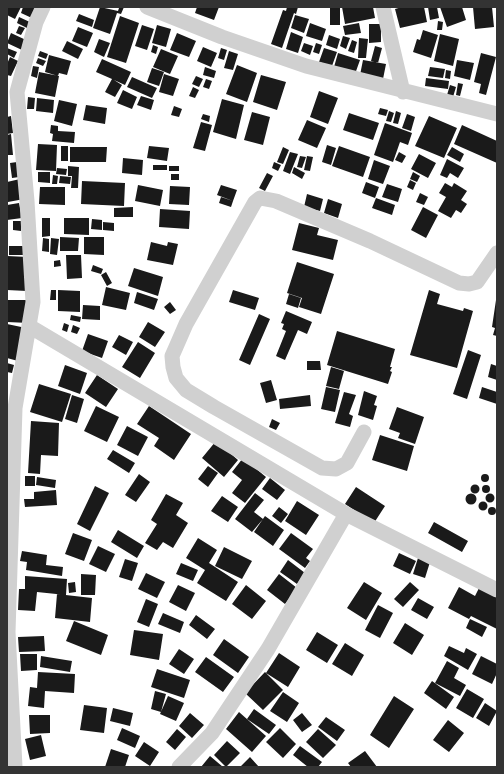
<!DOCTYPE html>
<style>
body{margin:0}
#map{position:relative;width:504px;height:774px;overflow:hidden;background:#fff;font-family:Commissioner,sans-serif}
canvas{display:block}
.frame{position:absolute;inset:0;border:8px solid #333;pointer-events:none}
</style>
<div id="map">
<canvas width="504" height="774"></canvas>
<div class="frame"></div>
</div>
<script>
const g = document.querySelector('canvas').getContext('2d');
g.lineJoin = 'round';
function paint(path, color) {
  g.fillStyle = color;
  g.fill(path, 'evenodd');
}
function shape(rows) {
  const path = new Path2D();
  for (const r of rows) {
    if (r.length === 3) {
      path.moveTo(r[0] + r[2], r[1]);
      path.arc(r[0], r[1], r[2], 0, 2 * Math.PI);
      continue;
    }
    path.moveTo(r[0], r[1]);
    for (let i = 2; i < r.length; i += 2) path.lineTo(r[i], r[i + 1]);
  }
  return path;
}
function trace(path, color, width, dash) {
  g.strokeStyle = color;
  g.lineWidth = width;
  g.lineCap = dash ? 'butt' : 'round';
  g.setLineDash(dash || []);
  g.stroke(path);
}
paint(shape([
 [7,7,21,7,15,19,7,15],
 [23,7,40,7,34,19,21,13],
 [100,7,118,11,119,8,116,7,124,7,121,14,117,13,110,34,93,28],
 [197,7,219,7,214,20,195,13],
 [287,7,298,7,296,14,294,13,282,48,271,44,283,10,286,11],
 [330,7,340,7,340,25,330,25],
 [342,7,373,7,375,18,345,24],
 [402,7,424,7,427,22,400,28,395,9],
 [428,7,437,7,439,18,430,20],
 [440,7,462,7,466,20,447,27],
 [473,7,492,7,494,27,475,29],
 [79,14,94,20,92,27,76,21],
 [295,15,309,19,304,33,291,28],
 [120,16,139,23,126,63,107,57],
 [19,17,32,23,29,29,17,23],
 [438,21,443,22,442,30,437,30],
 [310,23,326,29,322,41,306,36],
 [359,23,361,33,345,35,343,26],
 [369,24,381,24,381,42,369,43],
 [142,25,154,29,147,50,135,46],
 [157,25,171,29,166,47,152,43],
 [19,26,25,28,21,35,16,33],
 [78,27,93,33,87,47,72,41],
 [423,30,438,35,431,58,413,52,417,39,420,40],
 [291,32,303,37,298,53,286,49],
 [11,33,26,40,22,50,7,43],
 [177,33,196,41,189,57,170,50],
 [440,34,459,39,453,66,434,61],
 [329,35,340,39,337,49,326,45],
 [343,36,350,38,346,49,340,46],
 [359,38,368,39,366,58,358,58],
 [99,39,110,43,104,57,94,52],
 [352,40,357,42,354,53,348,51],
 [67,41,83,49,78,59,62,51],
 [304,43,313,46,310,55,301,51],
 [316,43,322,45,319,54,313,52],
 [153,45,158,47,156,54,151,52],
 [375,46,382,48,378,63,371,61],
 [203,47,217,53,211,67,197,61],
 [7,48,17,52,14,58,7,54],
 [221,48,227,50,224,60,218,58],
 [324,48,337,52,332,66,319,62],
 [161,49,178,56,170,74,153,67],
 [40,51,48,54,46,59,38,56],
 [229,51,238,54,233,70,224,68],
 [338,53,360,60,355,74,334,67],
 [481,53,496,57,486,95,479,93,481,84,474,82],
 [49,55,71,61,67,75,59,73,58,76,45,72],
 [10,57,18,61,11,76,7,75,7,64],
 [38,58,46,61,43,66,36,63],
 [102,59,131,72,125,85,114,80,122,85,115,97,105,92,112,79,96,72],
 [363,60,386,64,383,79,360,75],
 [457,60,474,63,470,80,454,76],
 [237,65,257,73,247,102,226,94],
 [33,66,39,67,37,78,31,76],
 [205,67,216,71,214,78,203,75],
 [430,67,445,69,443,78,428,76],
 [152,68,164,72,159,86,147,82],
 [446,70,451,71,450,79,445,78],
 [39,72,59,76,55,97,35,93],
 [164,74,179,79,173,96,159,92],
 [261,75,286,82,277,110,253,102],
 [196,76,203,79,199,87,192,84],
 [132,77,157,88,152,98,127,87],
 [426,78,449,81,448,89,425,86],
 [206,79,212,81,209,89,203,87],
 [458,83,463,84,460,96,456,95],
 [450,85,456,87,453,97,447,95],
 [193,87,199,90,195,98,189,96],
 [123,90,137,97,132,109,117,103],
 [319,91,338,98,328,124,310,117],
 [141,96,154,100,151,110,137,105],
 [28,97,35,98,34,109,27,109],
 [37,98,54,100,53,113,36,111],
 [222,99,244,105,236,139,213,132],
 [59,100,77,104,72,126,54,121],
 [86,105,107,108,105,124,83,120],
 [174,106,182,109,179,117,171,115],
 [380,108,388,110,386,116,378,114],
 [389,111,394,113,391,122,386,121],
 [396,111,401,113,398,124,393,123],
 [252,112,270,117,263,145,244,140],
 [349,113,379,123,373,140,343,130],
 [203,114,210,116,209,122,201,119],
 [407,114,415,117,411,131,402,128],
 [11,116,13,133,7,134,7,117],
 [429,116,457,128,444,158,415,146],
 [307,120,326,128,317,148,298,140],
 [201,122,212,125,205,151,193,148],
 [385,123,412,133,408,145,400,142,393,162,374,155],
 [51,125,58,126,58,131,75,132,74,143,52,141,53,134,50,133],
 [462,125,497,141,497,163,454,144],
 [11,134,13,155,7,155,7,135],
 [38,144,57,145,56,171,36,170],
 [327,145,336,148,331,165,322,162],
 [61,146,68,146,68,161,61,161],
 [149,146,169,148,167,161,147,158],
 [339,146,370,157,363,177,332,166],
 [70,147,107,147,106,162,70,162],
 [283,147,289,150,283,164,277,162],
 [452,147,464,154,460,162,447,155],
 [290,152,298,154,290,174,283,171],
 [399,152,406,156,402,163,395,160],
 [419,154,436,163,428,178,411,169],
 [300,156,306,157,302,168,297,167],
 [307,156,313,157,310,171,304,170],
 [123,158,143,160,142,175,122,173],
 [447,159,464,168,458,178,450,173,447,178,440,175],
 [374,160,390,166,383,184,368,179],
 [17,162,19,177,12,178,10,163],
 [274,162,281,165,278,171,272,168],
 [153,165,167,165,167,170,153,170],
 [68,166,79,167,78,188,71,188,72,176,68,176],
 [169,166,179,166,179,171,169,171],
 [294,167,305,173,302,179,292,173],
 [57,168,67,169,66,175,56,174],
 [38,172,50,172,50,183,38,182],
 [413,172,420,176,417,182,410,179],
 [267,173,273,176,265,191,259,188],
 [171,174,179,174,179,180,171,180],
 [53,175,58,176,57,184,52,184],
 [60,176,71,177,70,184,59,183],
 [20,179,24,199,8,202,7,182],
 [410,180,416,183,413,190,407,187],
 [82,181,125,183,124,206,81,204],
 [366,182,379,187,375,198,362,193],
 [445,183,452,187,454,183,467,191,461,200,467,204,461,213,456,210,451,218,438,211,446,197,439,193],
 [387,184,402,189,398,202,382,197],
 [138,185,163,190,160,206,135,201],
 [221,185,237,190,233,201,217,195],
 [170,186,190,187,189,205,169,204],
 [40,187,65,187,65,205,39,204],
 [420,193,428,197,424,205,416,202],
 [307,194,323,199,320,211,304,207],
 [221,197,233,201,231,207,219,203],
 [376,198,395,205,392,215,372,208],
 [328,199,342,204,338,218,324,213],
 [19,203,22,218,7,220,7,205],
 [133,207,133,217,114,217,114,208],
 [423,207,438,215,426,238,411,230],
 [160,209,190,211,189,229,159,227],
 [42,218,50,218,50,236,42,237],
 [64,218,89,218,89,235,64,234],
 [92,219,102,220,102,230,91,229],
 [13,221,21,221,21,231,13,230],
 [103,222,114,223,114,231,103,230],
 [299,223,319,228,317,235,338,240,333,260,292,250],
 [60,237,79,238,78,251,60,251],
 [84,237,104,237,104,255,84,254],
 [43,238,49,239,49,252,42,251],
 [51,238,59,239,57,255,50,254],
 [151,242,167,246,168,242,178,244,173,265,147,260],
 [9,246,26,246,26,255,9,255],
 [66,255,81,255,82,278,67,279],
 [7,256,28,257,27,291,7,290],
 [60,260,61,266,54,267,54,261],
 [297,262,334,274,321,314,299,307,302,298,287,293],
 [93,265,103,269,101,274,91,271],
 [134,268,163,277,158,296,128,286],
 [106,272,112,283,107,286,101,275],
 [106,287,130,293,126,310,102,305],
 [51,290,56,290,56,300,50,300],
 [58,290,80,291,80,312,58,311],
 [233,290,259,298,255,310,229,302],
 [429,290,440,294,437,304,463,311,464,308,473,311,457,368,410,355],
 [137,292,158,299,154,310,134,303],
 [289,294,301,298,298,308,286,304],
 [7,300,29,300,29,323,7,322],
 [496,300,497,300,497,336,493,335,495,328,492,327],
 [170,302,176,310,170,314,164,307],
 [83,305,100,306,100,320,82,319],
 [286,311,312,322,307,334,298,330,285,360,276,356,286,331,282,329,284,324,281,323],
 [259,314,270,319,250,365,239,360],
 [71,315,81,317,80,322,70,320],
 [148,322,165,332,155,347,139,337],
 [64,323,69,325,67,332,62,330],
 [7,324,26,328,18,361,7,358],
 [73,325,80,328,77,334,71,332],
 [337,331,395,349,390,367,392,367,390,371,392,372,388,384,327,365],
 [88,334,108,341,102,358,82,351],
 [119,335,133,342,126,355,112,347],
 [138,342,155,353,140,378,122,367],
 [468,350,481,355,467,399,453,394],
 [307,361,320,361,321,370,307,370],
 [7,363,14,365,12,373,7,372],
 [491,364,497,366,497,380,488,377],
 [65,365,87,373,80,394,58,386],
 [331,367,344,371,339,389,326,386],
 [97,375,118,389,106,407,85,393],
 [271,380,277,400,266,403,260,383],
 [39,384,71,394,62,422,30,412],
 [326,387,340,390,335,412,321,409],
 [482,387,497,392,497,404,479,398],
 [364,391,377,396,374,405,377,406,373,420,358,415],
 [344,392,356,395,349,414,353,416,350,427,335,423],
 [72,395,84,399,77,423,65,419],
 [310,395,311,406,280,409,279,399],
 [96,406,119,417,107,442,84,431],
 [149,406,191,434,174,460,154,446,159,438,137,424],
 [397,407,424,417,415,444,398,438,400,433,389,429],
 [272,419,280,423,276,430,269,427],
 [31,421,59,423,58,456,41,455,40,474,28,473],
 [127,426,148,437,138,456,117,445],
 [380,435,414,446,407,471,372,460],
 [216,441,238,460,224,477,202,458],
 [113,450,135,463,129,473,107,459],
 [243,458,266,477,245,503,232,493,242,480,232,472],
 [208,466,218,473,208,487,198,479],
 [139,474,150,482,136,502,125,495],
 [485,478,4],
 [25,476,35,476,35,486,25,486],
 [37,477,56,480,55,488,36,485],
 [270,478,285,490,277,500,262,489],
 [475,489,4.5],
 [486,489,4],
 [95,486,109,493,90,531,77,524],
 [356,487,385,506,374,523,345,504],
 [56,490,57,505,25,507,24,499,34,499,34,492],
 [255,493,264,500,254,512,263,519,252,532,235,519],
 [471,499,5.5],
 [490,498,4.5],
 [166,494,183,503,176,515,188,523,173,548,163,542,157,550,145,543,157,524,151,520],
 [222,496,238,507,228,522,211,511],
 [297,501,319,515,306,535,285,521],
 [483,506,4.5],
 [279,507,288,514,281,523,272,516],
 [492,511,4],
 [265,516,284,530,273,546,254,532],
 [434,522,468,541,462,552,428,533],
 [118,530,144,546,137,558,111,542],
 [73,533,92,540,84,561,65,554],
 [291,533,313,549,306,558,310,561,305,568,279,549],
 [198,538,217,550,209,563,238,582,226,601,197,583,205,570,186,558],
 [98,546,115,554,106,572,89,564],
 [224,547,252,561,242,579,215,566],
 [22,551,47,555,46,565,63,567,62,576,26,570,27,562,20,561],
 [399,553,416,561,410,574,393,566],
 [418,558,430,562,425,578,413,574],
 [125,559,138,563,132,581,119,577],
 [288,560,305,573,297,584,280,572],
 [181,563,198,570,193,581,176,574],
 [146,573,165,582,157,598,138,589],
 [81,574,96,575,95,595,81,595],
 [279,574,297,588,285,604,267,590],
 [25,576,67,579,66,595,37,592,35,611,18,610,19,589,25,589],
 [75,582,76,592,69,593,68,583],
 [364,582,382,593,366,620,347,608],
 [410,582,419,590,403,607,394,599],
 [481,584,497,592,497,629,471,616,469,619,448,608,459,587,475,596],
 [178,585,195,593,186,611,169,602],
 [246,585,266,601,252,619,232,604],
 [57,594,92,598,90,622,55,618],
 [418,598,434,607,427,619,411,610],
 [146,599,158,604,149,627,137,622],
 [378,605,393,613,380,638,365,630],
 [163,613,184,622,180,633,158,624],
 [196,615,215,629,207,639,189,625],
 [470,619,487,627,482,637,466,628],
 [74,621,108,635,101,655,66,641],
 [405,623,424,635,412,655,393,643],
 [134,630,163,634,159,660,130,655],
 [317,632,338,645,327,663,306,650],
 [44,636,45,651,19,652,18,637],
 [224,639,249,657,238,673,213,655],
 [345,643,364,655,352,676,332,664],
 [449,646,464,653,466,648,477,654,468,670,444,656],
 [179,649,194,659,184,674,169,664],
 [279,653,300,667,288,687,266,673],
 [20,654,37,654,37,670,21,671],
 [41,656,72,661,70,672,40,667],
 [481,656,497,664,497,673,492,684,472,674],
 [206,657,234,677,223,692,195,672],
 [447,661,459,668,454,678,466,685,460,696,435,683],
 [157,669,190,680,184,698,151,687],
 [38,672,75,674,74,693,45,691,44,708,28,706,30,687,37,688],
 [265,672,283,690,263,710,245,693],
 [432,681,454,697,446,709,424,693],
 [467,689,484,699,473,718,456,708],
 [155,691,166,694,161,712,151,709],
 [283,692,299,703,287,722,270,711],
 [168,696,184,703,176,721,160,714],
 [394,696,414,709,389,748,370,735],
 [485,703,497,711,489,726,476,718],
 [84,705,107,708,104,733,80,730],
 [113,708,133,713,130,726,110,721],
 [254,709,276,725,269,734,247,719],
 [239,712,266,736,252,752,226,729],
 [190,713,204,725,192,738,179,726],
 [302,713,312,725,302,732,293,720],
 [29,715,50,715,50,733,30,734],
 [326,717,345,730,337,741,318,727],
 [448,720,464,733,449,752,433,740],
 [122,728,140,736,135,748,117,740],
 [280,728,296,744,283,758,266,742],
 [177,729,186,737,175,750,166,742],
 [318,729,336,745,323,758,306,742],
 [41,735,46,756,30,760,25,739],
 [227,741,240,753,226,767,214,755],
 [144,742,159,752,150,766,135,756],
 [300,746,322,762,318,767,308,767,293,755],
 [111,749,129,755,125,767,105,767],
 [365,751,377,767,351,767,348,763],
 [210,756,223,767,201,767],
 [250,757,259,767,240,767]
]), '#1a1a1a');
trace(shape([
 [147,7,222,37,306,66,497,114],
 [383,7,403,92],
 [29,326,346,514,497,590],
 [364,432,347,463,336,469,322,468,214,407,186,390,176,378,173,367,172,356,176,347,186,324,255,202,260,198,276,201,370,241,459,283,469,284,477,282,497,253],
 [15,767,8,632,15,408,33,302,27,201,17,92,36,22,43,7],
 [179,767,212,733,268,649,346,514]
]), '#d0d0d0', 15);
</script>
